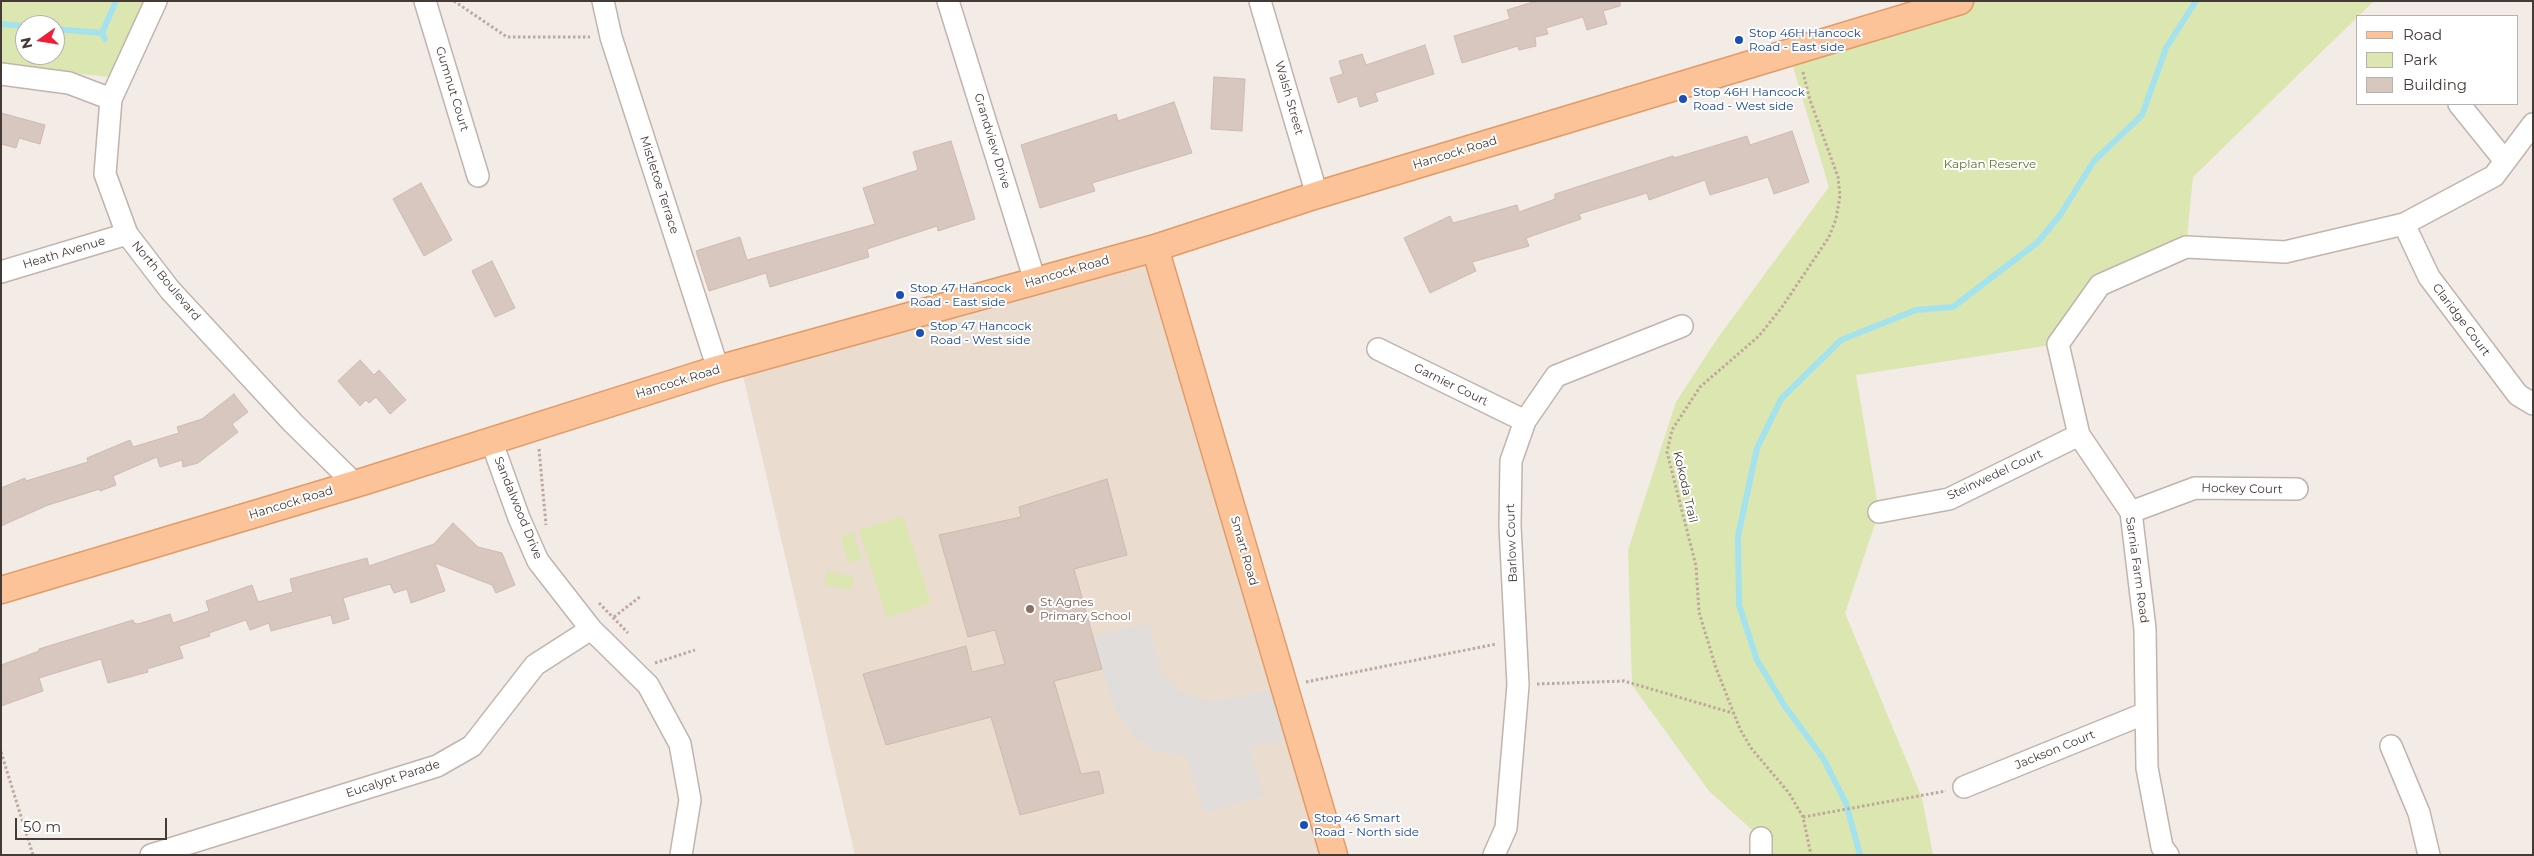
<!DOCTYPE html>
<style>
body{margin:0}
#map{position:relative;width:2534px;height:856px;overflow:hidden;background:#f2ebe6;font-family:Montserrat,sans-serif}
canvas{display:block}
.frame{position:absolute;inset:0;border:2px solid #453b36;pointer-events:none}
.legend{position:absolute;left:2356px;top:15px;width:162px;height:90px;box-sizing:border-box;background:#fff;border:1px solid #b5b1af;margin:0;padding:6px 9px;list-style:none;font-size:15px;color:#453b36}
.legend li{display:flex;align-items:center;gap:10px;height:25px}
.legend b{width:25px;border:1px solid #b5b1af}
.north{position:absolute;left:15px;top:15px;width:50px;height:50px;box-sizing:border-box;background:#fff;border:1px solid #b5b1af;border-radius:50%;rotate:257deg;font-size:14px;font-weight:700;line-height:20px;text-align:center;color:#453b36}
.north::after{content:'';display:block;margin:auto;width:18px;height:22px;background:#f31d36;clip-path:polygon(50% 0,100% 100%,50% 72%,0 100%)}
.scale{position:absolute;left:15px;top:818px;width:152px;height:22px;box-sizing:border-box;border:2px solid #453b36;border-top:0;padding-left:6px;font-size:15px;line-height:18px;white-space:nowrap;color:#453b36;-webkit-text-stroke:4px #fff;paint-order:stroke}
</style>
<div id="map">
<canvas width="2534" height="856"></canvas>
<div class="frame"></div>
<ul class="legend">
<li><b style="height:6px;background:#fbc397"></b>Road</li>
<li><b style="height:14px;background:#dce6b0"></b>Park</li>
<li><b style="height:14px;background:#d7c7bf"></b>Building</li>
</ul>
<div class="north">N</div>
<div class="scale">50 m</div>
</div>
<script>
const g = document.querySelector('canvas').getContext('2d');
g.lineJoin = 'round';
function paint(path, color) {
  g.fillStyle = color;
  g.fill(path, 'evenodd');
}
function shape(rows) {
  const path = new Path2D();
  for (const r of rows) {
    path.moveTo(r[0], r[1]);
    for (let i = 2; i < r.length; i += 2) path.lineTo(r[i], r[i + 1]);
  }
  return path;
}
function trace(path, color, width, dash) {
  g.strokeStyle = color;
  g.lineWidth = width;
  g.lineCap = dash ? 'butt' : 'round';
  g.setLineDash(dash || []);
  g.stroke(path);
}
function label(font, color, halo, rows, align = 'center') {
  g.font = font + ' Montserrat,sans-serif';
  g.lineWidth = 4;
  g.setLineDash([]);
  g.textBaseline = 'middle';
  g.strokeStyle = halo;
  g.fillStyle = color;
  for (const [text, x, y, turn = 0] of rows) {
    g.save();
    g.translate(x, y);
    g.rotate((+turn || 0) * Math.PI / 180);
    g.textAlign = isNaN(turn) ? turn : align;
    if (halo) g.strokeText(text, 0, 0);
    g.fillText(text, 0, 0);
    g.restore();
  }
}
paint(shape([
 [1155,248,1334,855,855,855,740,363]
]), '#ebdcd0');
paint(shape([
 [1,1,144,1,109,77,1,65],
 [25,25,55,25,55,55,25,55],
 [1959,1,2374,1,2193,177,2186,247,2100,285,2058,344,1856,375,1879,512,1845,613,1922,798,1933,855,1771,855,1761,838,1709,791,1632,685,1628,550,1676,402,1717,339,1829,187,1789,53],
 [903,516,931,603,887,618,859,530],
 [853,532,862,559,849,563,840,537],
 [827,571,854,577,851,590,824,584]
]), '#dce6b0');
paint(shape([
 [1148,623,1162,674,1178,691,1209,701,1237,698,1284,686,1299,737,1249,747,1263,796,1204,813,1187,756,1159,752,1135,737,1116,711,1091,637]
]), '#e0dddb');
trace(shape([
 [1,24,25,26],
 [55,29,102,33,105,39],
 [104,37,102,33,116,1],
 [1860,855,1846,803,1823,758,1784,705,1757,660,1739,605,1738,536,1757,448,1781,399,1841,340,1916,310,1953,307,2038,242,2060,215,2094,161,2142,115,2166,48,2196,1]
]), '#a4e3ee', 6);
const building = shape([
 [1536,1,1620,1,1620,6,1603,11,1607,24,1587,30,1583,17,1546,28,1548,34,1535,37,1536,46,1519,50,1518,46,1462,63,1454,36,1510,19,1507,10,1536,1],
 [1425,45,1434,74,1375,93,1378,101,1360,107,1357,96,1338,103,1330,78,1343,74,1339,61,1362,54,1366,65,1425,45],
 [1214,77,1245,79,1242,131,1211,129,1214,77],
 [1174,102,1192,153,1092,183,1095,191,1040,208,1021,145,1116,114,1118,121,1174,102],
 [1,113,45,125,40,144,19,138,16,148,1,144,1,113],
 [1792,131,1809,182,1774,194,1768,177,1710,195,1705,180,1649,200,1647,193,1579,214,1581,219,1526,238,1529,246,1472,262,1476,271,1430,293,1404,238,1450,216,1453,223,1517,205,1519,212,1555,199,1555,194,1673,156,1674,158,1747,136,1750,145,1792,131],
 [951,141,975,219,938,231,937,226,867,249,869,257,770,287,766,273,709,291,696,251,740,237,747,260,875,224,863,188,918,170,913,152,951,141],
 [421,183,452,240,424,256,393,199,421,183],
 [492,261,515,308,495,317,472,271,492,261],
 [360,360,374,375,379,370,406,400,390,414,376,397,369,403,366,400,360,406,338,381,360,360],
 [234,394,248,412,232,424,238,432,198,463,183,467,182,460,160,467,157,457,113,476,116,485,100,491,100,489,48,505,1,526,1,488,25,478,26,481,88,462,87,458,130,440,133,447,179,433,177,427,202,419,234,394],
 [1107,479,1127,555,1074,569,1102,669,1054,681,1081,774,1099,771,1104,793,1020,815,991,717,886,745,863,674,966,646,972,672,1005,664,995,630,968,637,939,535,1021,517,1019,507,1107,479],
 [453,523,478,547,502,553,515,585,496,593,492,585,435,563,445,591,411,603,407,589,394,593,390,584,343,598,349,619,333,624,331,615,271,631,269,623,250,630,246,620,209,633,210,636,179,646,183,658,147,669,148,672,108,683,101,659,39,678,43,691,1,706,1,665,39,651,39,649,133,620,134,623,138,624,170,614,173,623,209,611,206,601,252,585,258,602,293,592,290,579,367,558,369,566,434,544,453,523]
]);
paint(building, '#d7c7bf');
trace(building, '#cebaaf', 1);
const minor = shape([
 [156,1,111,99,105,174,127,234,170,290,293,423,355,484],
 [425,1,478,176],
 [603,1,611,37,718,369],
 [948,1,1035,281],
 [1260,1,1317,195],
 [1,74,69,83,111,99],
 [2459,104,2505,161],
 [2404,224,2429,277,2518,395,2533,404],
 [1,272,127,234],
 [1378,349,1525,421],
 [491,440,519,518,538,561,591,629,648,685,680,744,690,800,681,855],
 [1879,512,1949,499,2079,435],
 [2131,512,2195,488,2297,489],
 [2391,746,2419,813,2429,855],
 [1964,787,2146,713],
 [151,855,437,766,472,746,535,665,591,629],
 [1494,855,1506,828,1518,685,1510,526,1511,461,1525,421,1556,376,1682,326],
 [1761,855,1761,838],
 [2168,855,2162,847,2147,768,2145,629,2131,512,2079,435,2058,344,2100,285,2186,247,2285,252,2404,224,2494,176,2533,124]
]);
const major = shape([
 [1155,248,1334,855],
 [1,590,365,481,718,369,1155,248,1317,195,1960,1]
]);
trace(minor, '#c1b4ac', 24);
trace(major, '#e09b67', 29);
trace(shape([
 [454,1,507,37,590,37],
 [1803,72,1810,100,1838,177,1840,196,1836,219,1829,237,1782,307,1759,336,1700,387,1672,430,1667,452,1696,566,1699,612,1716,668,1740,729,1751,748,1789,793,1803,817,1811,855],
 [539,449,546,525],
 [599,603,628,633],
 [614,617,641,596],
 [655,663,695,650],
 [1306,682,1496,644],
 [1537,684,1624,681,1736,714],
 [1,752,33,855],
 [1803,817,1946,791]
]), '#bfa89b', 3, [2.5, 2.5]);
trace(minor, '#fff', 21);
trace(major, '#fbc397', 26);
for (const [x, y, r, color] of [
 [1739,40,5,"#1a4fb4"],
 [1683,99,5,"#1a4fb4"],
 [900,295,5,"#1a4fb4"],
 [920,333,5,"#1a4fb4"],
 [1030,609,5,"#8d6e63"],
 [1304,825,5,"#1a4fb4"]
]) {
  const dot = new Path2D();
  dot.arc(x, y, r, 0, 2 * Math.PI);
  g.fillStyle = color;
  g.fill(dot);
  trace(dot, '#fff', 2);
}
label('12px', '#164399', '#fff', [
 ["Stop 46H Hancock",1749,33],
 ["Road - East side",1749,47],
 ["Stop 46H Hancock",1693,92],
 ["Road - West side",1693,106],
 ["Stop 47 Hancock",910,288],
 ["Road - East side",910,302],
 ["Stop 47 Hancock",930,326],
 ["Road - West side",930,340],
 ["Stop 46 Smart",1314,818],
 ["Road - North side",1314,832]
], 'left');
label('12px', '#453b36', '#fff', [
 ["Gumnut Court",452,89,73],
 ["Walsh Street",1289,98,74],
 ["Grandview Drive",992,141,73],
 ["Hancock Road",1455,153,-17],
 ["Mistletoe Terrace",659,185,72],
 ["Heath Avenue",64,253,-17],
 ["Hancock Road",1067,272,-16],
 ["North Boulevard",166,281,50],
 ["Claridge Court",2461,320,53],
 ["Hancock Road",678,382,-17],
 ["Garnier Court",1451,385,26],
 ["Steinwedel Court",1995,475,-25],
 ["Kokoda Trail",1685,487,77],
 ["Hockey Court",2242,489,1],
 ["Hancock Road",291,503,-17],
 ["Sandalwood Drive",518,508,68],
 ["Barlow Court",1512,543,-92],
 ["Smart Road",1244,551,74],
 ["Sarnia Farm Road",2137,570,82],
 ["Jackson Court",2055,750,-22],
 ["Eucalypt Parade",393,779,-18]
]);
label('12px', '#5b752b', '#fff', [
 ["Kaplan Reserve",1990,164]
]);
label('12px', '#785e54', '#fff', [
 ["St Agnes",1040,602],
 ["Primary School",1040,616]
], 'left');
</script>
